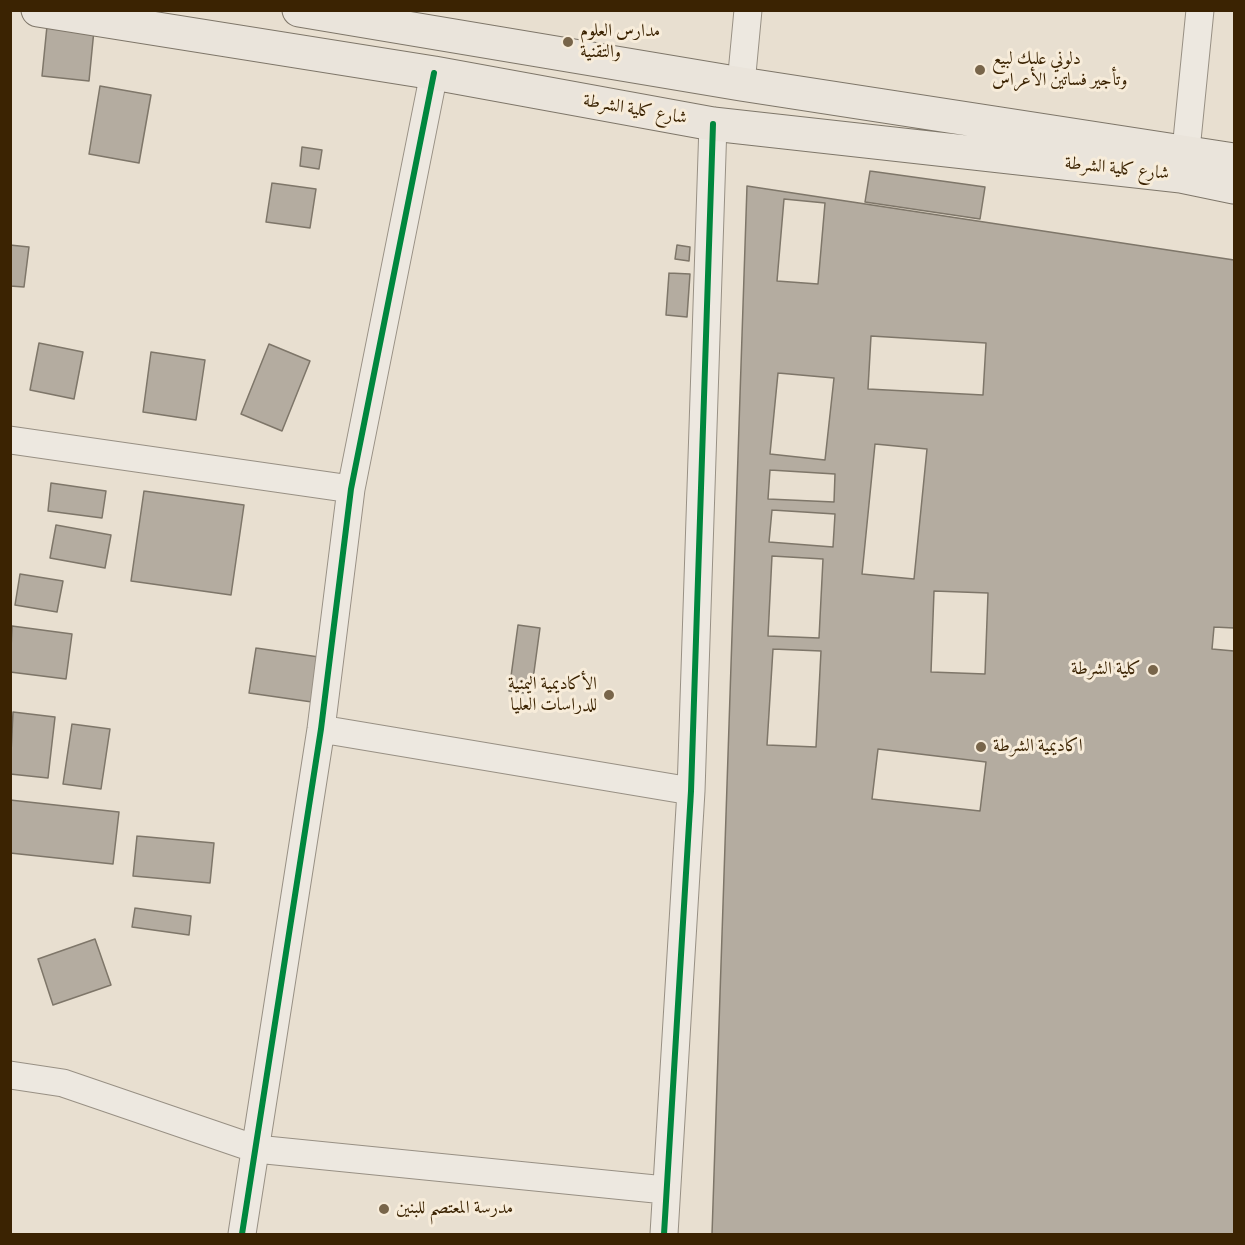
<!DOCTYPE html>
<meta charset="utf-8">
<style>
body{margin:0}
#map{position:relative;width:1245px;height:1245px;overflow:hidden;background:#e8dfd0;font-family:"IM FELL French Canon",serif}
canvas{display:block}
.frame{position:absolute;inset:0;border:12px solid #3b2302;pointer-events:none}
</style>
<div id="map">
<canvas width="1245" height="1245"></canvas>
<div class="frame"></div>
</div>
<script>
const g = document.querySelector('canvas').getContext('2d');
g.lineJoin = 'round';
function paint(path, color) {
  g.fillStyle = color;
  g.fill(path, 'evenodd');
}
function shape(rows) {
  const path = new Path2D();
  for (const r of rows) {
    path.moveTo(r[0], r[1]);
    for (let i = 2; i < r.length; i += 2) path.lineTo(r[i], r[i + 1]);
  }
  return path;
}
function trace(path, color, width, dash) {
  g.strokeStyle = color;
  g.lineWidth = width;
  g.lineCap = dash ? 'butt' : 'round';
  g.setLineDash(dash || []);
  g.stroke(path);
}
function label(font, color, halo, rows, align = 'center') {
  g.font = font + ' "IM FELL French Canon",Amiri,serif';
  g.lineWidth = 6;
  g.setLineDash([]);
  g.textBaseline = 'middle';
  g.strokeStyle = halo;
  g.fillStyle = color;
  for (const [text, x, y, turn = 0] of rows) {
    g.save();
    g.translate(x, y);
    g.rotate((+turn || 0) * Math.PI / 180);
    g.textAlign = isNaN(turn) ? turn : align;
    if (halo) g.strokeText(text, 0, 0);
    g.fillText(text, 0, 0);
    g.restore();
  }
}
const building = shape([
 [47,26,94,30,89,81,42,76,47,26],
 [100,86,151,95,139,163,89,154,100,86],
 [302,147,322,150,319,169,300,166,302,147],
 [870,171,985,187,980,219,865,202,870,171],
 [272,183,316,189,310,228,266,222,272,183],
 [747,186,1234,260,1234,1234,712,1234,747,186],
 [784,199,825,203,818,284,777,281,784,199],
 [10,245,29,247,24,287,10,286,10,245],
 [677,245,690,247,689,261,675,259,677,245],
 [669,273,690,274,687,317,666,315,669,273],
 [871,336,986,343,983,395,868,389,871,336],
 [39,343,83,352,74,399,30,390,39,343],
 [269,344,310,361,282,431,241,414,269,344],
 [151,352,205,360,196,420,143,412,151,352],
 [778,373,834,378,825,460,770,454,778,373],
 [875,444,927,449,914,579,862,574,875,444],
 [770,470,835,474,834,502,768,499,770,470],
 [51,483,106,491,102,518,48,511,51,483],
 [144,491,244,505,231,595,131,581,144,491],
 [772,510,835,514,833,547,769,542,772,510],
 [56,525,111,535,105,568,50,558,56,525],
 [772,556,823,559,819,638,768,636,772,556],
 [20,574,63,581,57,612,15,605,20,574],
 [934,591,988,593,985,674,931,672,934,591],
 [518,625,540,628,531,694,509,691,518,625],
 [12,626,72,634,66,679,10,672,12,626],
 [1214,627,1234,628,1234,651,1212,649,1214,627],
 [256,648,319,657,312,702,249,693,256,648],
 [773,649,821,651,816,747,767,745,773,649],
 [13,712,55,717,48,778,10,774,13,712],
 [72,724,110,729,101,789,63,784,72,724],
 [878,749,986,762,980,811,872,799,878,749],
 [10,800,119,812,113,864,10,853,10,800],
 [137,836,214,843,210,883,133,876,137,836],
 [135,908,191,916,189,935,132,927,135,908],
 [95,939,111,985,53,1005,38,959,95,939]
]);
paint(building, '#b4aca0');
trace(building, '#7e7669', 1.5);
const minor = shape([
 [741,84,748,10],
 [1186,150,1200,10],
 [10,440,351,489],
 [321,729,691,791],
 [10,1075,63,1083,256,1149,665,1190],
 [242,1234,321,729,351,489,434,73],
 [664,1234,691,791,713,124]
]);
const major = shape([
 [38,10,434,73,713,124,1181,176,1234,187],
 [299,10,741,84,1234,160]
]);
trace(minor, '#989084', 29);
trace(major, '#7e7669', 35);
trace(minor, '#ede8e0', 27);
trace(major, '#eae4db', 33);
trace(shape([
 [242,1234,321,729,351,489,434,73],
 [664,1234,691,791,713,124]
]), '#00873e', 6);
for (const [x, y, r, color] of [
 [568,42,6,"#78654a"],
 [980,70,6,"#78654a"],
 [1153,670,6,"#78654a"],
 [609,695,6,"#78654a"],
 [981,747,6,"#78654a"],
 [384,1209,6,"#78654a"]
]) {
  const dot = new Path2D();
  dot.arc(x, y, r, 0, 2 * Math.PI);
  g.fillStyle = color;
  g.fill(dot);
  trace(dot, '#f7ecda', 2);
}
label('18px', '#3b2302', '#f7ecda', [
 ["مدارس العلوم",580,32],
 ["والتقنية",580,53],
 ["دلوني عليك لبيع",992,60],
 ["وتأجير فساتين الأعراس",992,81],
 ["كلية الشرطة",1141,670,"right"],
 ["الأكاديمية اليمنية",597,685,"right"],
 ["للدراسات العليا",597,706,"right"],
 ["اكاديمية الشرطة",993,747],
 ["مدرسة المعتصم للبنين",396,1209]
], 'left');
label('18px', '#3b2302', '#f7ecda', [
 ["شارع كلية الشرطة",635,110,10],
 ["شارع كلية الشرطة",1117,169,6]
]);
</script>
